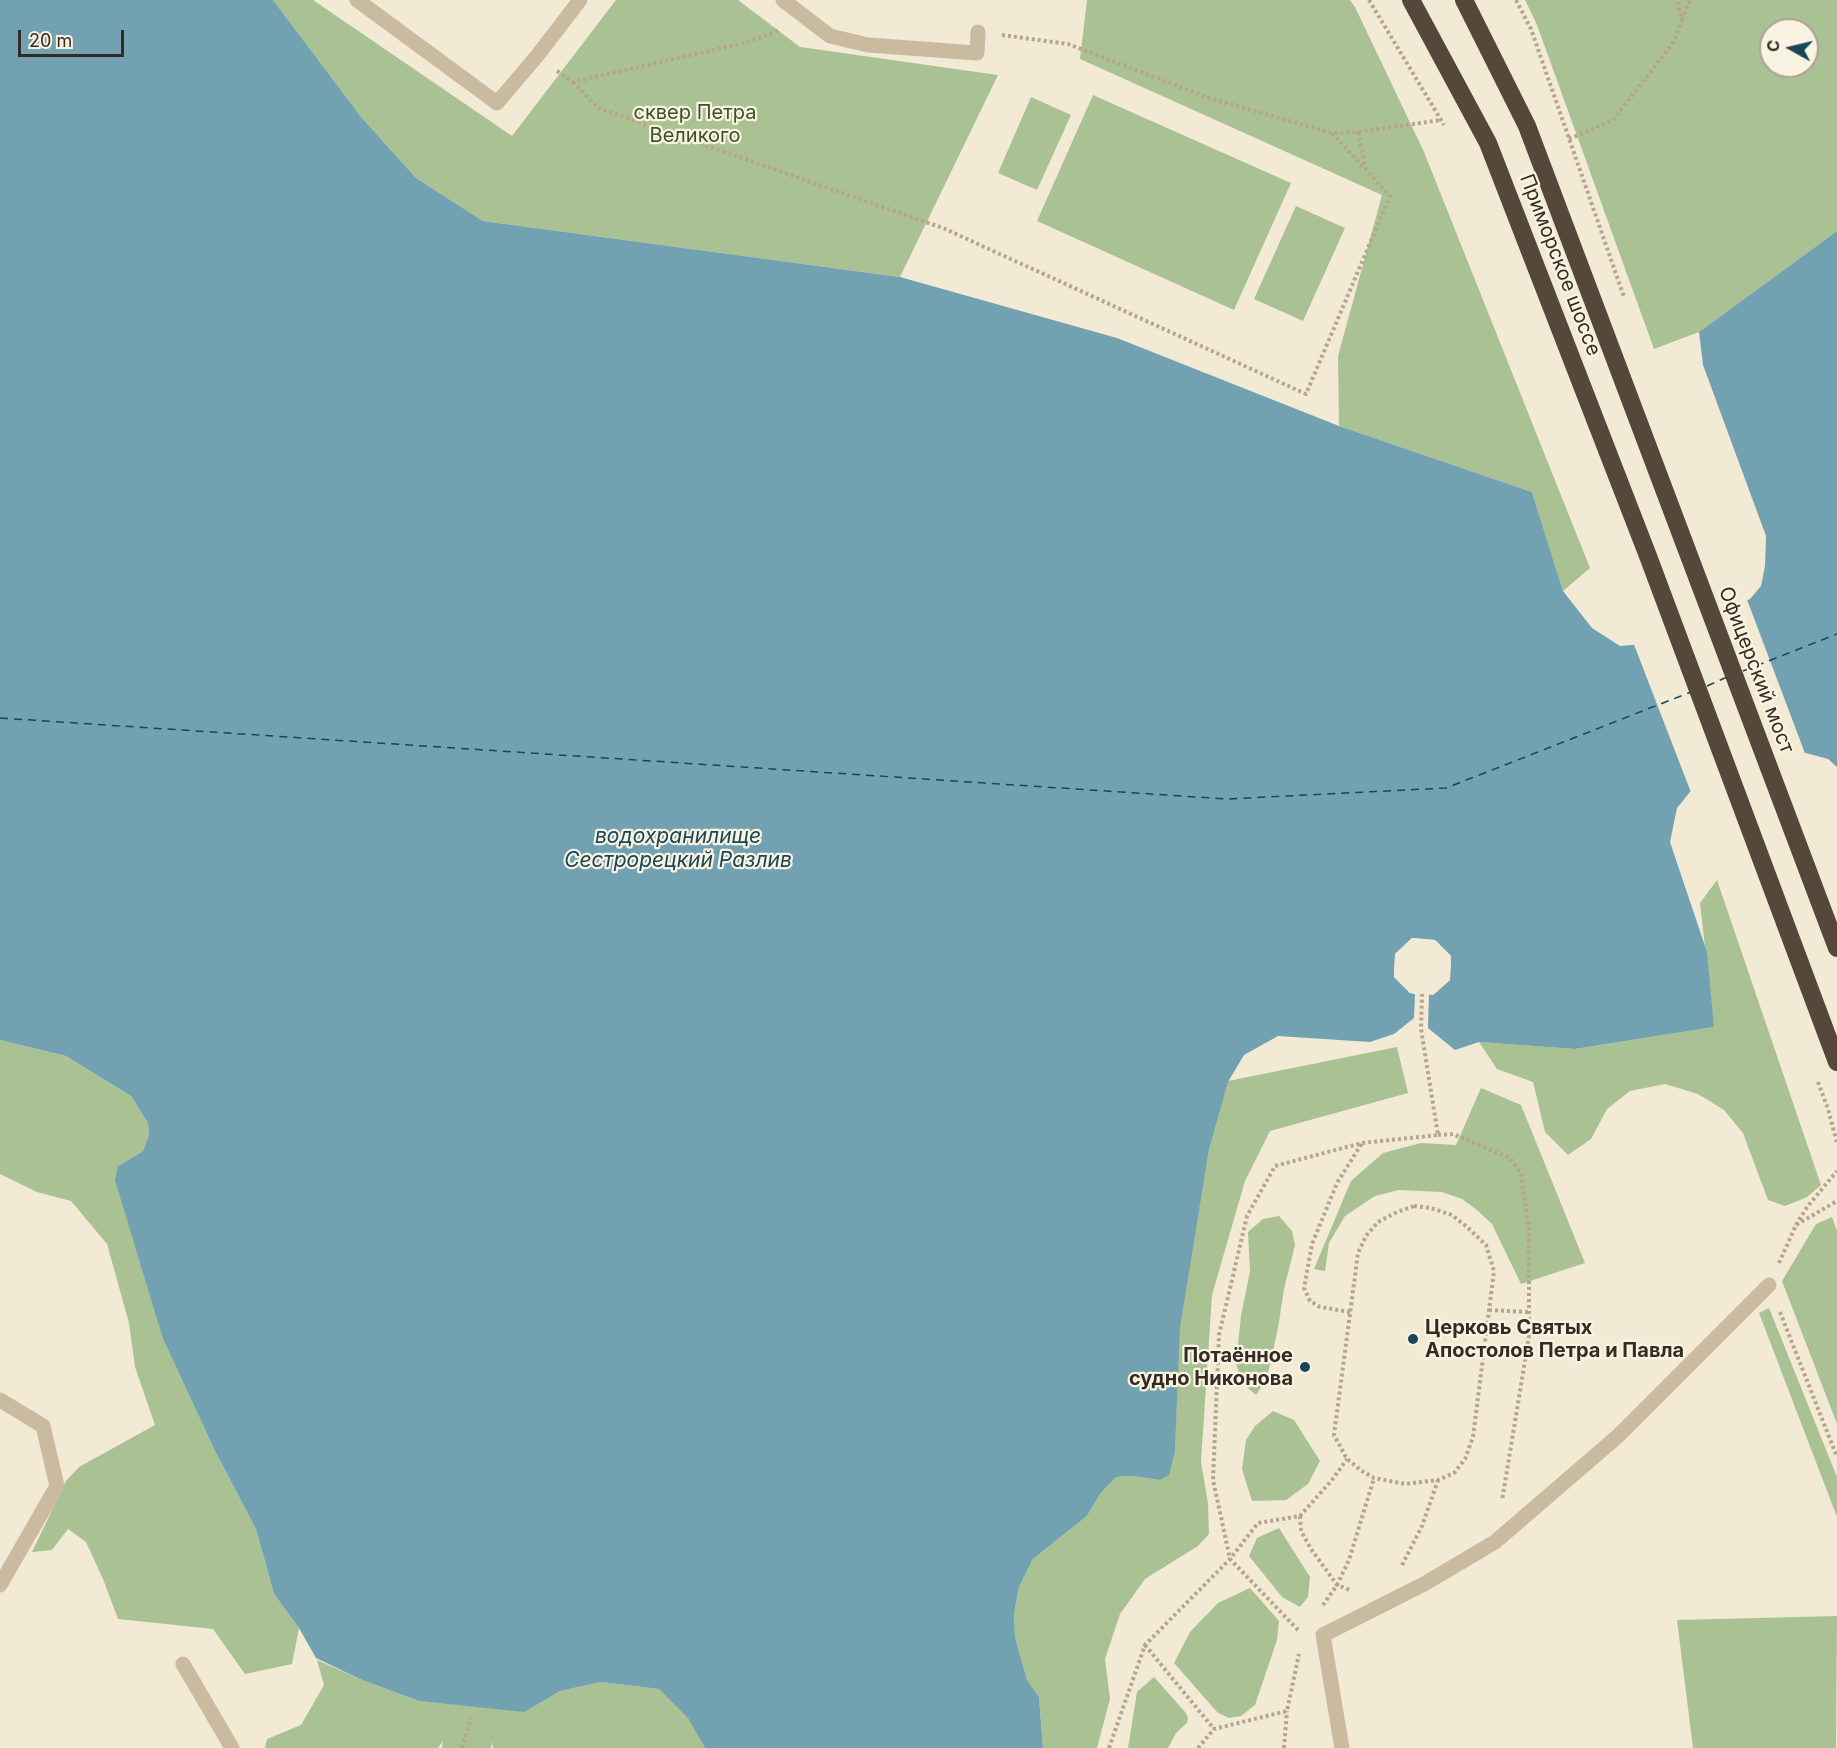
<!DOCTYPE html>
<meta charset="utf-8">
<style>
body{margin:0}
#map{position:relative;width:1837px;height:1748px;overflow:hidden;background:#f2ead5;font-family:Inter,sans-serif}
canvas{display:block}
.north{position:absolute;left:1759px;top:18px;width:60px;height:60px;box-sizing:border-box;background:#faf3e1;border:2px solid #aba395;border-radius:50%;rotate:278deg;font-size:16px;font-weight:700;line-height:24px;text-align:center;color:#342c24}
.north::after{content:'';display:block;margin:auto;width:21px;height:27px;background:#174757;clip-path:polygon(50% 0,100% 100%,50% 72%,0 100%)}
.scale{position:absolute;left:18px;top:30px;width:106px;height:27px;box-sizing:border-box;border:3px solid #342c24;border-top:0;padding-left:8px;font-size:18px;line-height:21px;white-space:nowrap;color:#342c24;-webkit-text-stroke:4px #faf3e1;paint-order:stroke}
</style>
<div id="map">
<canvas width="1837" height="1748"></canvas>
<div class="north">С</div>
<div class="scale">20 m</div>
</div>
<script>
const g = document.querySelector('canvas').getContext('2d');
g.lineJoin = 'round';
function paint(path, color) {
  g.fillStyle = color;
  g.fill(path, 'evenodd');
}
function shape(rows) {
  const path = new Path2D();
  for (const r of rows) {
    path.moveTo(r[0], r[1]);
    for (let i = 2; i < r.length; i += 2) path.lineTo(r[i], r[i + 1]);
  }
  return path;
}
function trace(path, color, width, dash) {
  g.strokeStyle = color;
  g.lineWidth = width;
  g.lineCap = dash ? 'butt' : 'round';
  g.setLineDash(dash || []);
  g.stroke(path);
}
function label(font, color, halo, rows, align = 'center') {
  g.font = font + ' Inter,sans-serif';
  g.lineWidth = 4.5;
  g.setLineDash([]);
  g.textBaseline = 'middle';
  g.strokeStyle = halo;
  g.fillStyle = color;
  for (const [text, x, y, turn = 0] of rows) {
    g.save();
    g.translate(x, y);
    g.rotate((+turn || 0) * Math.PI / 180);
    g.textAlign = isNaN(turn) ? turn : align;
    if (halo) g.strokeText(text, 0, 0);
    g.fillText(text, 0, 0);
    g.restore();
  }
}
paint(shape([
 [273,0,313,0,512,136,616,0,738,0,800,47,998,75,900,277,483,221,416,178,362,118],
 [1087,0,1350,0,1355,7,1424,152,1590,568,1563,591,1532,492,1339,426,1338,356,1382,195,1080,59],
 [1525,0,1837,0,1837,231,1699,332,1654,349,1537,25],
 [1771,30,1807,30,1807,66,1771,66],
 [1093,95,1291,183,1234,310,1037,221],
 [1031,97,1071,115,1037,190,998,173],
 [1296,206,1345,228,1303,321,1254,299],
 [1717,880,1821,1185,1807,1197,1785,1206,1768,1200,1743,1133,1724,1110,1698,1094,1665,1084,1630,1091,1607,1109,1591,1139,1568,1155,1545,1132,1533,1082,1497,1069,1479,1042,1575,1049,1714,1027,1700,903],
 [0,1040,66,1056,131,1096,148,1123,149,1135,143,1151,118,1166,163,1339,215,1451,256,1529,274,1594,299,1628,292,1664,245,1674,213,1629,118,1619,103,1579,86,1542,68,1529,52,1550,32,1552,66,1481,79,1467,155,1425,135,1367,129,1323,107,1244,71,1201,37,1192,0,1174],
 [1397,1047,1408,1093,1270,1131,1245,1181,1212,1295,1201,1462,1208,1503,1209,1534,1198,1546,1145,1579,1120,1614,1105,1659,1110,1699,1097,1748,1043,1748,1039,1697,1027,1680,1015,1637,1014,1614,1019,1587,1033,1559,1087,1516,1100,1494,1116,1477,1132,1476,1160,1480,1175,1451,1179,1327,1209,1150,1228,1081],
 [1481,1088,1521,1105,1585,1263,1521,1284,1492,1224,1477,1210,1462,1199,1442,1192,1399,1190,1375,1196,1345,1216,1329,1243,1325,1271,1314,1269,1351,1181,1383,1153,1421,1143,1456,1145],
 [1279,1216,1292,1231,1295,1245,1284,1289,1278,1328,1267,1378,1256,1395,1242,1383,1236,1363,1241,1316,1250,1271,1248,1232,1263,1219],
 [1832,1217,1837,1231,1837,1424,1782,1281,1816,1224],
 [1769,1308,1837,1477,1837,1517,1759,1313],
 [1273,1411,1294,1420,1320,1461,1308,1484,1286,1500,1252,1501,1242,1469,1246,1440,1255,1426],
 [1279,1528,1310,1577,1308,1597,1300,1607,1282,1597,1249,1556,1257,1538],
 [1250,1588,1279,1621,1277,1640,1255,1705,1241,1716,1229,1718,1218,1713,1174,1663,1190,1632,1218,1603],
 [1837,1616,1836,1748,1693,1748,1677,1620],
 [317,1660,362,1680,419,1701,524,1711,560,1691,601,1682,659,1689,689,1718,705,1748,493,1748,492,1742,491,1748,442,1748,443,1741,438,1748,265,1748,267,1739,301,1725,324,1685],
 [1154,1677,1186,1713,1188,1718,1187,1723,1176,1733,1168,1748,1128,1748,1137,1692]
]), '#aac194');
paint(shape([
 [0,0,273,0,362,118,416,178,483,221,900,277,1117,338,1339,426,1532,492,1563,591,1592,628,1620,646,1643,644,1750,599,1761,586,1765,566,1766,536,1703,365,1699,332,1837,231,1837,767,1828,759,1806,753,1694,787,1677,808,1670,842,1707,952,1714,1027,1575,1049,1479,1042,1455,1050,1428,1028,1429,994,1433,995,1450,980,1451,956,1435,940,1412,938,1395,954,1394,977,1410,993,1415,994,1414,1018,1394,1034,1370,1042,1278,1036,1244,1055,1228,1082,1209,1150,1180,1327,1175,1451,1169,1475,1160,1480,1132,1476,1116,1477,1100,1494,1087,1516,1033,1559,1019,1587,1014,1614,1015,1637,1027,1680,1039,1697,1043,1748,705,1748,688,1718,659,1689,601,1682,560,1691,524,1712,419,1701,362,1680,316,1658,299,1628,274,1594,256,1529,215,1451,163,1339,115,1180,118,1166,143,1151,149,1135,148,1123,131,1096,66,1056,0,1040]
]), '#72a2b1');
paint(shape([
 [1746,597,1806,756,1696,790,1692,795,1633,642,1643,641],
 [1412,938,1435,940,1451,956,1450,980,1433,995,1426,994,1447,978,1447,957,1434,942,1413,941,1398,955,1398,976,1411,991,1416,991,1418,994,1410,993,1394,977,1395,954]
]), '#f2ead5');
trace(shape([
 [1743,671,1837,634],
 [1707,686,1727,677],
 [0,718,1227,799,1446,788,1691,692]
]), '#174757', 1.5, [8, 6]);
trace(shape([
 [1369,0,1444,125],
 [1516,0,1531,29,1624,297],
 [1682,20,1690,0],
 [1002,35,1068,44,1209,98,1332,133,1358,132,1441,120],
 [557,71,573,82,744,43,780,30],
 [573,82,598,108,943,228,1306,394,1390,196,1332,133],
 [1358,132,1366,169],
 [1569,139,1613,120,1673,43,1682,21,1677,0],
 [1818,1082,1828,1109,1837,1143],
 [1438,1135,1453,1134,1510,1158,1521,1174,1529,1229,1529,1336,1502,1501],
 [1414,1206,1431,1208,1452,1215,1467,1227,1486,1245,1494,1271,1473,1437,1465,1459,1454,1473,1438,1480,1405,1484,1374,1478,1362,1471,1347,1459,1334,1435,1358,1253,1366,1236,1378,1222,1397,1212,1414,1206],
 [1796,1225,1807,1207,1837,1171],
 [1779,1263,1796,1225,1837,1201],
 [1489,1310,1529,1312],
 [1350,1312,1320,1307,1310,1301,1304,1288,1312,1244,1337,1183,1362,1143],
 [1780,1312,1837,1457],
 [1300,1516,1301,1531,1311,1549,1337,1585,1352,1591],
 [1402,1565,1422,1526,1438,1480],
 [1323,1605,1337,1585,1349,1560,1374,1478],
 [1298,1630,1230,1559,1213,1480,1219,1335,1247,1216,1275,1166,1362,1143,1438,1135,1421,1029,1422,994],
 [1145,1645,1214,1729],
 [462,1748,471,1718],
 [1109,1748,1145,1645,1230,1559,1258,1523,1300,1516,1332,1480,1347,1459],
 [1198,1748,1214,1729,1287,1711,1299,1654],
 [1284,1748,1287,1711]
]), '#b6a58b', 4, [3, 3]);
trace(shape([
 [357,0,497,103,537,56,580,0],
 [783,0,830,36,868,45,977,53,978,32],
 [0,1400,43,1426,57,1486,0,1585],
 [183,1664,232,1748],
 [1342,1748,1323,1635,1424,1584,1495,1542,1618,1436,1769,1285]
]), '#cabba0', 15);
trace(shape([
 [1411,0,1488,143,1648,556,1837,1062],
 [1464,0,1527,126,1837,948]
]), '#55483a', 18);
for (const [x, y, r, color] of [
 [1413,1339,6,"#174757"],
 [1305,1367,6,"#174757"]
]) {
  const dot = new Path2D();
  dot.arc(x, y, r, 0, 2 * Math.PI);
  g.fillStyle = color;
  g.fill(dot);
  trace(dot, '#faf3e1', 2);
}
label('20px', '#3a5326', '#faf3e1', [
 ["сквер Петра",695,113],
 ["Великого",695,136]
]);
label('20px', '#342c24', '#faf3e1', [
 ["Приморское шоссе",1560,265,69],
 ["Офицерский мост",1756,670,69]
]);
label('bold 20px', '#342c24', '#faf3e1', [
 ["Церковь Святых",1425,1328],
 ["Апостолов Петра и Павла",1425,1351],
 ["Потаённое",1293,1356,"right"],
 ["судно Никонова",1293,1379,"right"]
], 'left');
label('italic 21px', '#174757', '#faf3e1', [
 ["водохранилище",678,837],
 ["Сестрорецкий Разлив",678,861]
]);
</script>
